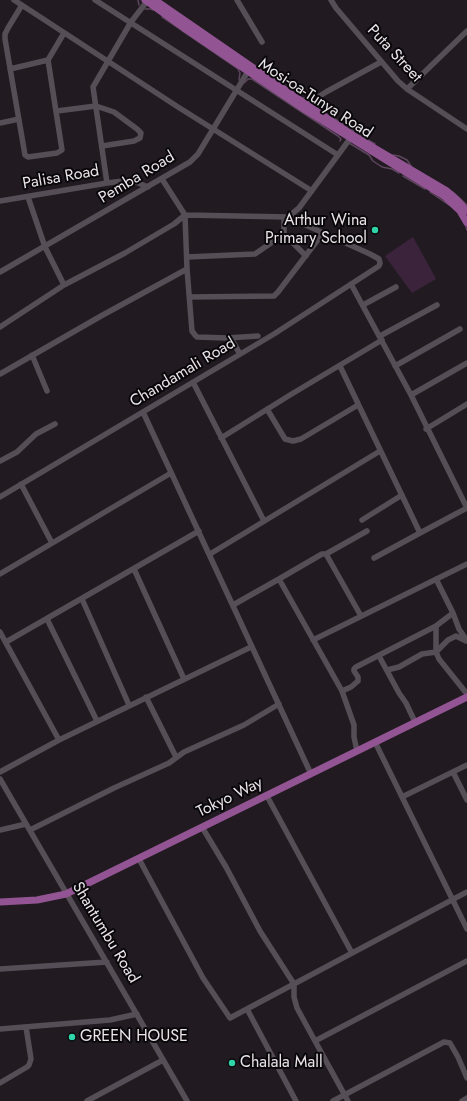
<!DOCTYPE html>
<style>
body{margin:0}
canvas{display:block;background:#211b21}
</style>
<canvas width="467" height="1101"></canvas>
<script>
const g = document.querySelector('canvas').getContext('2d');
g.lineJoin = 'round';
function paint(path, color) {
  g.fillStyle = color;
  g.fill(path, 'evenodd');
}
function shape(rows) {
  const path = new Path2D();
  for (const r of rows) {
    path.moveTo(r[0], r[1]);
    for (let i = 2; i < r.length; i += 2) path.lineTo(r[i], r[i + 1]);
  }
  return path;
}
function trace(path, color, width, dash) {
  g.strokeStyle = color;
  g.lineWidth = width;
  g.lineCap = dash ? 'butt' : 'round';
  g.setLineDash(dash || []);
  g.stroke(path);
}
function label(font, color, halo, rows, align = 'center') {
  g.font = font + ' Jost,sans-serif';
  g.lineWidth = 4;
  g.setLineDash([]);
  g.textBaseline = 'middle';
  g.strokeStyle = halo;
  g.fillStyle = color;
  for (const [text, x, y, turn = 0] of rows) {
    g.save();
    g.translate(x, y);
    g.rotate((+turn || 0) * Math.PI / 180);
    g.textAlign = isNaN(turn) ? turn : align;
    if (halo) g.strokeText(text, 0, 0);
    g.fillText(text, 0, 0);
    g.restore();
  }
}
paint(shape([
 [413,237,436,279,412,293,385,256]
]), '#3b233b');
trace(shape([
 [138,0,139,5],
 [145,9,151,9,153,10],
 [162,17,238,69,240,73,239,80],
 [244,83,248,79,252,79,338,136,341,139,340,141],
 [302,98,310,98],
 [316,103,318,108,328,115],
 [332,117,365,138],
 [368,140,375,144],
 [349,143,369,155,373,161,382,167,392,169,399,173],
 [393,155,399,156,407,160,411,166],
 [403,176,425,189],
 [430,192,449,205],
 [453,192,467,205],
 [466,227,467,230]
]), '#5c455d', 1.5);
trace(shape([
 [14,0,178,107,312,191],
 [95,0,338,155],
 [237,0,262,42],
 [331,0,336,8,398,81,407,89,467,129],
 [22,5,8,28,5,34,5,39,25,155,28,157,57,153,62,150,48,60,64,33],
 [10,69,48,60],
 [407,89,467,31],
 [305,108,312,101,326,92,381,62],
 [57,111,96,106,114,112,137,129,141,133,140,138,134,141,102,146],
 [0,123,19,119],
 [162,179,185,215,288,217,299,208,352,136],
 [107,183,93,87,131,22,148,0],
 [28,197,45,247,64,285],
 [0,201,107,183,131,180,148,187],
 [185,215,187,269,192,331,195,335,197,337,227,338,233,342,240,354],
 [284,234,306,256],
 [187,257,255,254,284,234,284,217],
 [0,272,190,162,198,154,250,68],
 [351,284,411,395,467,508],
 [190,297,274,296,278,292,323,233],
 [363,305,396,287],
 [0,327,64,285,125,253,174,224,185,215],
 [380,336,437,305],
 [227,338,258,336],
 [32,355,47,391],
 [340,366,420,533,467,508],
 [395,366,460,329],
 [0,374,101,316,187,269],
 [193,382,264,521],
 [411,395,467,363],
 [267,409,285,439,293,441,301,439,358,405],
 [143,412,311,774],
 [426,429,467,404],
 [221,438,290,395,382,340],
 [0,461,17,452,36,434,55,424],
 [21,484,52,543],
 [0,497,274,334,379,266,380,263,379,259,370,254,288,217],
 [362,520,402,495],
 [210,554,380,451],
 [326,554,367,531],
 [374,558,420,533],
 [134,569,184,679],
 [0,574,171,473],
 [279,579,322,554,326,554,361,616],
 [436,579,453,613,459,629,466,639],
 [82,599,129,705],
 [233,605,279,579,342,691,354,725,354,737,357,751],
 [47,619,97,721],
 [436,626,436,652,439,659,467,694],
 [0,632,59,740],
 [313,640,467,564],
 [6,642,199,531],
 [379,656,399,693,406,703,415,722],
 [387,670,399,667,422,654,436,652,448,640,456,636,466,641],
 [342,691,351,687,358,681,358,677,354,671,354,669,356,667,436,626,453,613],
 [146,697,176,757],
 [375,742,467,929],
 [0,772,59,740,251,647],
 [453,772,467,800],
 [0,779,187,1101],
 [267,796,352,953],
 [402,797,467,765],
 [202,827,226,867,260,931,294,984,294,997,297,1008,315,1041],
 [0,830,26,824],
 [30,830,114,788,169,763,184,752,244,725,279,704],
 [139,859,203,978,230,1018,467,892],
 [0,969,107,962],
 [247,1009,296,1101],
 [0,1029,110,1020,137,1014],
 [0,1083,27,1067,29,1065,31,1059,26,1027],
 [87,1101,163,1060],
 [333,1101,444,1042,450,1043,458,1057,467,1078],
 [348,1101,315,1041,467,961],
 [462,1101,467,1098]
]), '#564e56', 5.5);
trace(shape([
 [145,0,184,28,304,109,444,196,460,211,467,223],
 [155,0,307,105,354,136,447,191,458,201,467,211],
 [0,902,37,900,66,894,467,697]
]), '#935494', 7);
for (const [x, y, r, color] of [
 [375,230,4,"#30d4a9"],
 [72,1037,4,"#30d4a9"],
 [232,1063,4,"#30d4a9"]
]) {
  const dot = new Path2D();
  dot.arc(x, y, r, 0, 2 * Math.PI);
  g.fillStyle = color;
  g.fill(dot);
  trace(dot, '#090709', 1.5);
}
label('16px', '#e9e5e9', '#090709', [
 ["Puta Street",394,54,47],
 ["Mosi-oa-Tunya Road",315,99,33],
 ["Palisa Road",61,178,-10],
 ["Pemba Road",137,178,-31],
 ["Chandamali Road",183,373,-31],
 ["Tokyo Way",230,798,-26],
 ["Shantumbu Road",105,933,59]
]);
label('16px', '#e9e5e9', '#090709', [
 ["Arthur Wina",367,221,"right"],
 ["Primary School",367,239,"right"],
 ["GREEN HOUSE",80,1037],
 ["Chalala Mall",240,1063]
], 'left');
</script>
